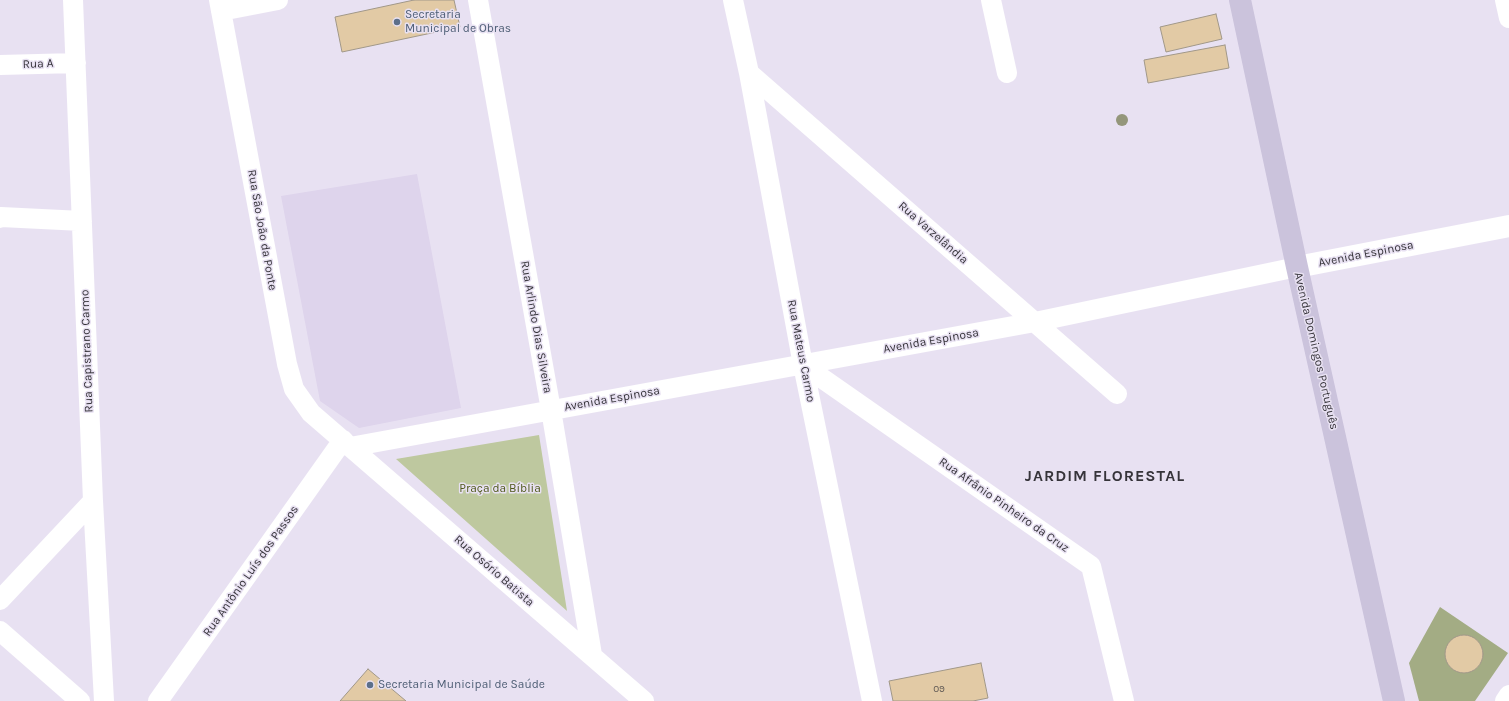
<!DOCTYPE html>
<meta charset="utf-8">
<style>
body{margin:0}
canvas{display:block;background:#e8e1f2}
</style>
<canvas width="1509" height="701"></canvas>
<script>
const g = document.querySelector('canvas').getContext('2d');
g.lineJoin = 'round';
function paint(path, color) {
  g.fillStyle = color;
  g.fill(path, 'evenodd');
}
function shape(rows) {
  const path = new Path2D();
  for (const r of rows) {
    if (r.length === 3) {
      path.moveTo(r[0] + r[2], r[1]);
      path.arc(r[0], r[1], r[2], 0, 2 * Math.PI);
      continue;
    }
    path.moveTo(r[0], r[1]);
    for (let i = 2; i < r.length; i += 2) path.lineTo(r[i], r[i + 1]);
  }
  return path;
}
function trace(path, color, width, dash) {
  g.strokeStyle = color;
  g.lineWidth = width;
  g.lineCap = dash ? 'butt' : 'round';
  g.setLineDash(dash || []);
  g.stroke(path);
}
function label(font, color, halo, rows, align = 'center') {
  g.font = font + ' Karla,sans-serif';
  g.lineWidth = 3;
  g.setLineDash([]);
  g.textBaseline = 'middle';
  g.strokeStyle = halo;
  g.fillStyle = color;
  for (const [text, x, y, turn = 0] of rows) {
    g.save();
    g.translate(x, y);
    g.rotate((+turn || 0) * Math.PI / 180);
    g.textAlign = isNaN(turn) ? turn : align;
    if (halo) g.strokeText(text, 0, 0);
    g.fillText(text, 0, 0);
    g.restore();
  }
}
paint(shape([
 [417,174,461,408,359,428,320,401,281,196]
]), '#ded4ec');
paint(shape([
 [539,435,567,611,396,459]
]), '#bec89f');
paint(shape([
 [1440,607,1508,653,1475,701,1419,701,1409,663]
]), '#a3ac84');
const building = shape([
 [414,0,454,0,460,27,342,52,335,17,414,0],
 [1216,14,1222,39,1166,52,1160,27,1216,14],
 [1225,45,1229,68,1148,83,1144,60,1225,45],
 [1464,654,19],
 [981,663,988,698,973,701,893,701,889,681,981,663],
 [368,669,406,701,340,701,368,669]
]);
paint(building, '#e2caa5');
trace(building, '#a19889', 1);
trace(shape([
 [73,0,93,501,104,701],
 [219,0,287,364,294,389,311,413,644,701],
 [478,0,551,410,592,655],
 [733,0,749,73,803,365,872,701],
 [991,0,1007,73],
 [1505,0,1509,18],
 [221,11,278,0],
 [0,65,76,63],
 [749,73,1117,394],
 [0,218,1,217,82,221],
 [803,365,1091,566,1124,701],
 [350,447,1035,322,1297,267],
 [0,600,93,501],
 [0,631,80,701],
 [158,701,343,440],
 [1505,701,1509,695]
]), '#fff', 20);
trace(shape([
 [1297,267,1509,226]
]), '#fff', 22);
trace(shape([
 [1240,0,1297,267,1394,701]
]), '#cbc3dc', 22);
g.fillStyle = '#94967b';
for (const [x, y] of [
 [1122,120]
]) {
  g.beginPath();
  g.arc(x, y, 6, 0, 2 * Math.PI);
  g.fill();
}
for (const [x, y, r, color] of [
 [397,22,4,"#5c6f8a"],
 [370,685,4,"#5c6f8a"]
]) {
  const dot = new Path2D();
  dot.arc(x, y, r, 0, 2 * Math.PI);
  g.fillStyle = color;
  g.fill(dot);
  trace(dot, '#e8e1f2', 1.5);
}
label('10px', '#615a55', null, [
 ["09",939,689]
]);
label('12px', '#4e5e75', '#e8e1f2', [
 ["Secretaria",405,15],
 ["Municipal de Obras",405,29],
 ["Secretaria Municipal de Saúde",378,685]
], 'left');
label('12px', '#36343a', '#e8e1f2', [
 ["Rua A",38,64,-2],
 ["Rua São João da Ponte",262,230,80],
 ["Rua Varzelândia",933,233,41],
 ["Avenida Espinosa",1366,254,-11],
 ["Rua Arlindo Dias Silveira",536,327,80],
 ["Avenida Espinosa",931,341,-10],
 ["Rua Capistrano Carmo",87,351,-92],
 ["Rua Mateus Carmo",801,351,79],
 ["Avenida Domingos Português",1316,351,77],
 ["Avenida Espinosa",612,399,-10],
 ["Rua Afrânio Pinheiro da Cruz",1004,505,35],
 ["Rua Antônio Luís dos Passos",251,571,-55],
 ["Rua Osório Batista",494,571,41]
]);
label('12px', '#4f591a', '#e8e1f2', [
 ["Praça da Bíblia",500,489]
]);
g.letterSpacing = '1px';
label('bold 16px', '#36343a', '#e8e1f2', [
 ["JARDIM FLORESTAL",1105,476]
]);
g.letterSpacing = '0px';
</script>
